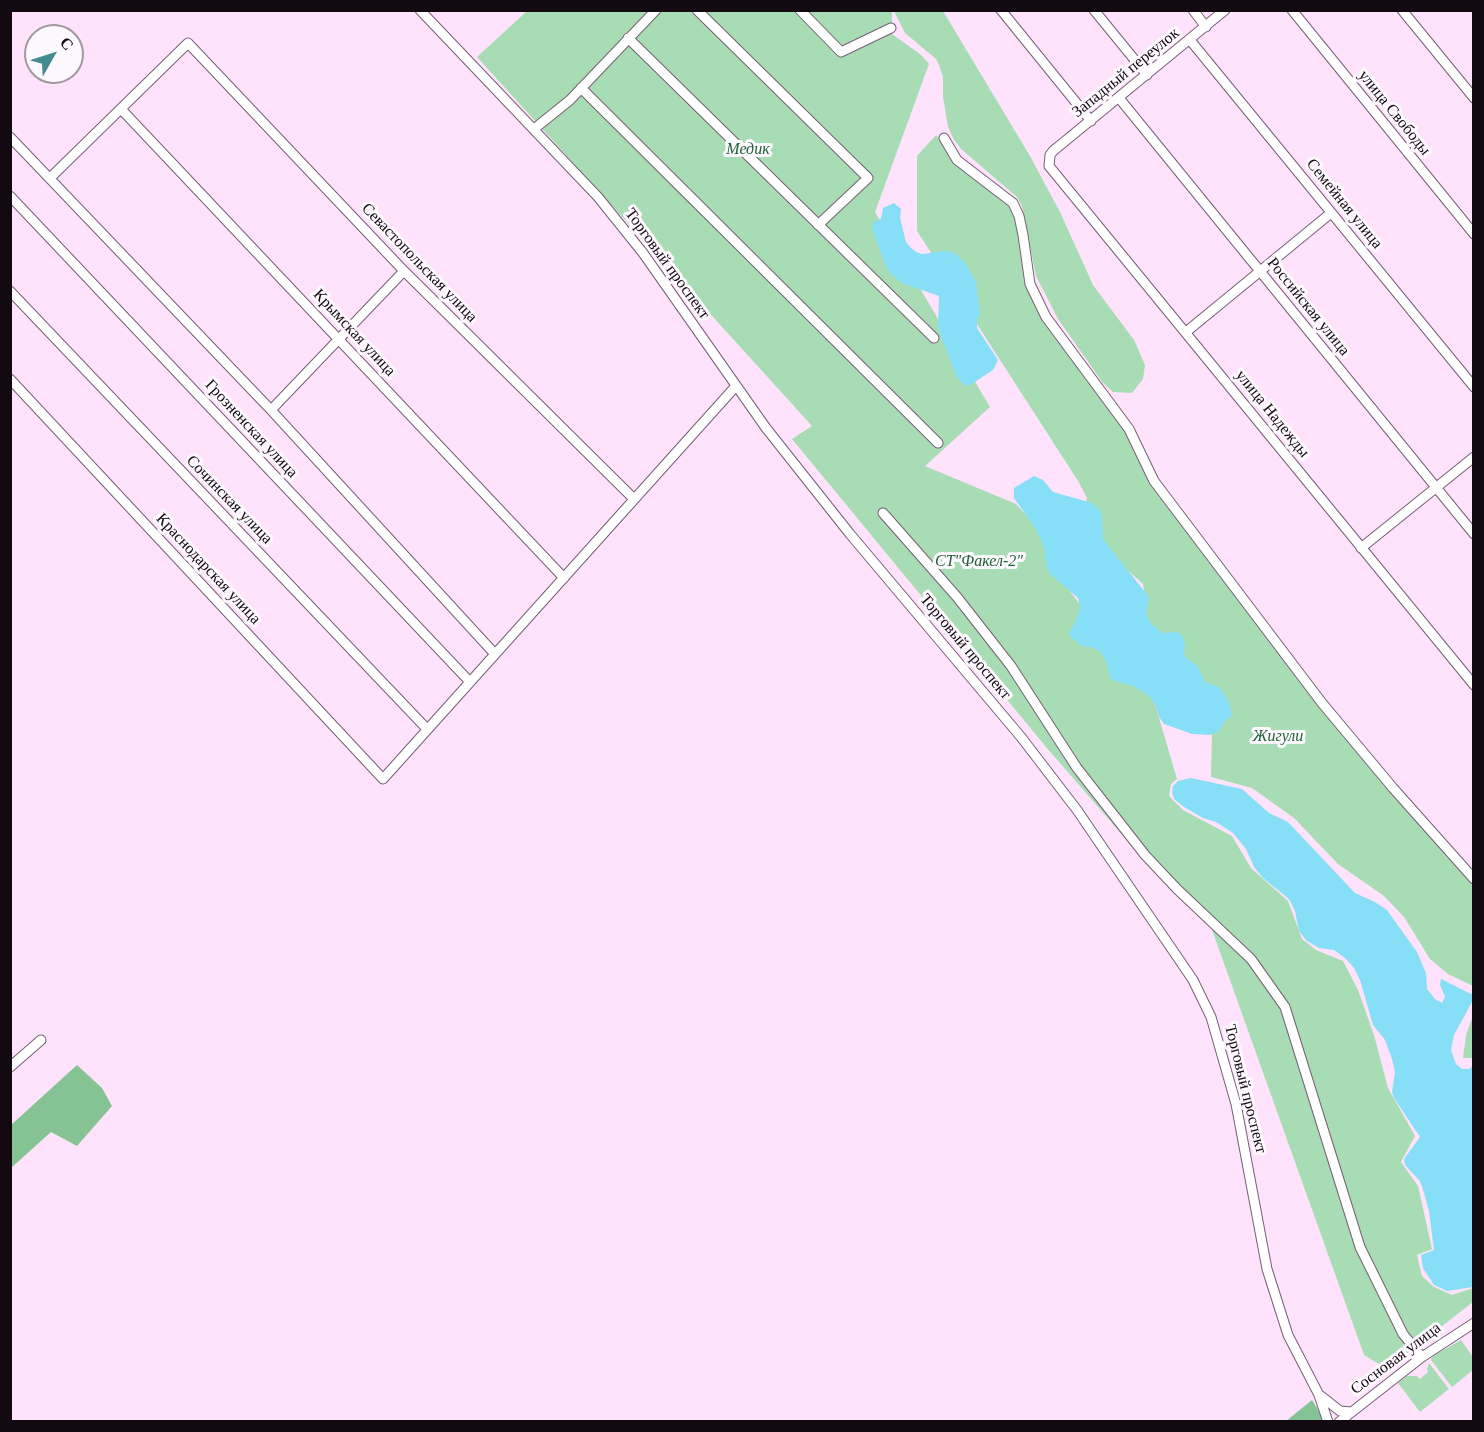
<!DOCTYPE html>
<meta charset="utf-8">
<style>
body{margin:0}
#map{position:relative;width:1484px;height:1432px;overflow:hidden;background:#ffe3fd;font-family:"Times New Roman",serif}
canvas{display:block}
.frame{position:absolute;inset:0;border:12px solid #120911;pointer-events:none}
.north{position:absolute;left:24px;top:24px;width:60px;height:60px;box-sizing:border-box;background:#fef9fe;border:2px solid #a0999f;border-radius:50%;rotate:51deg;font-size:16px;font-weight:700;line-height:24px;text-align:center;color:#120911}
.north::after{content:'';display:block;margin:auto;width:21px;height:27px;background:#448c90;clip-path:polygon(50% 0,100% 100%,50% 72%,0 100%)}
</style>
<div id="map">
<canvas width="1484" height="1432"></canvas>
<div class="frame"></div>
<div class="north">С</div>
</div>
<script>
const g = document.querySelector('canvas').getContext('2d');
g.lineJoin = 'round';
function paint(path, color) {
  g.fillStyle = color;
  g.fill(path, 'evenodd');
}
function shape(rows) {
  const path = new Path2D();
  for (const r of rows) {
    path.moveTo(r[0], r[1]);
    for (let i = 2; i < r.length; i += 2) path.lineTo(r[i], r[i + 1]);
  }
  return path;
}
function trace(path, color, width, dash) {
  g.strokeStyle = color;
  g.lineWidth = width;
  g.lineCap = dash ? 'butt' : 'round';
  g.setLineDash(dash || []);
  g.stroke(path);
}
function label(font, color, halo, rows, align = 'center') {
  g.font = font + ' "Times New Roman",serif';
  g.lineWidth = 6;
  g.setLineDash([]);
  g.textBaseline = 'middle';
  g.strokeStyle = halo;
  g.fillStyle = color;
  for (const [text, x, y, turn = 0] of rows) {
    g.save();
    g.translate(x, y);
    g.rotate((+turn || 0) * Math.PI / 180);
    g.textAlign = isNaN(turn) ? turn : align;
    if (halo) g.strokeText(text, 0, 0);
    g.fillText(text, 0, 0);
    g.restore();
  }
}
paint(shape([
 [892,10,892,34,920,54,929,64,875,212,990,407,925,466,1016,504,1029,518,1046,540,1070,591,1086,613,1084,643,1102,652,1149,684,1177,779,1171,784,1169,796,1183,810,1232,836,1251,868,1288,901,1302,939,1316,950,1343,961,1358,990,1374,1035,1388,1088,1415,1136,1401,1162,1418,1186,1432,1249,1417,1255,1422,1276,1434,1287,1452,1295,1473,1288,1473,1302,1387,1369,1364,1355,1211,927,1151,868,1046,747,792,439,812,426,477,57,527,11],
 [894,11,943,11,1030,156,1060,212,1093,285,1134,340,1145,365,1143,379,1132,393,1113,392,1103,383,1058,319,1036,276,1022,206,1017,197,961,149,954,140,948,127,943,97,943,77,939,65,936,59,905,33],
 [936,135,960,160,1017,199,1025,223,1034,280,1051,316,1133,430,1159,482,1327,703,1473,875,1473,986,1448,974,1430,959,1404,917,1384,896,1338,864,1294,818,1252,788,1211,777,1212,730,1207,686,1151,629,1142,617,1145,599,1143,584,1124,567,1082,516,1087,498,1078,481,917,231,917,156],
 [1473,1016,1473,1058,1463,1058,1466,1035],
 [1461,1340,1473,1357,1473,1370,1452,1387,1431,1360,1433,1356],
 [1429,1363,1449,1389,1420,1412,1398,1383,1407,1376,1417,1376,1420,1379,1428,1372,1427,1369]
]), '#a8dcb4');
paint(shape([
 [77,1065,102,1088,112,1106,77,1146,51,1132,11,1168,11,1125],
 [1312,1400,1325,1421,1285,1422]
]), '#85c294');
paint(shape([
 [894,203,901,209,900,218,906,242,910,247,916,252,922,254,947,251,956,254,966,264,976,282,980,315,977,319,977,328,998,360,993,370,970,385,965,386,956,376,938,328,939,296,902,283,890,273,886,267,872,228,873,222,881,219,883,208],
 [1034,476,1043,480,1053,492,1092,503,1100,510,1102,515,1103,539,1149,597,1146,614,1151,624,1163,633,1177,632,1182,635,1185,645,1184,656,1198,667,1205,682,1219,687,1225,695,1230,705,1232,715,1224,722,1219,731,1210,735,1192,734,1164,724,1159,717,1155,704,1149,696,1133,686,1114,681,1110,678,1107,664,1101,652,1092,647,1082,646,1071,637,1069,633,1076,621,1080,607,1078,598,1049,573,1046,565,1045,550,1036,529,1014,498,1014,488],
 [1191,778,1242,789,1269,813,1288,822,1355,893,1375,902,1387,910,1417,952,1426,973,1427,989,1435,999,1442,1003,1445,997,1440,985,1441,979,1473,995,1472,1002,1454,1035,1451,1050,1456,1064,1462,1069,1469,1069,1473,1066,1473,1287,1447,1291,1434,1285,1423,1268,1421,1255,1434,1250,1429,1211,1422,1186,1419,1180,1405,1165,1404,1159,1420,1137,1394,1098,1392,1092,1395,1072,1392,1059,1385,1040,1373,1025,1360,980,1354,968,1345,958,1334,950,1319,948,1307,941,1299,931,1295,911,1289,899,1263,878,1254,867,1246,849,1233,833,1216,822,1203,818,1184,807,1174,799,1172,792,1173,786,1178,781]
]), '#86dff7');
const minor = shape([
 [420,10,598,197,643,253,766,428,850,534,1021,737,1077,810,1193,980,1211,1017,1236,1104,1267,1269,1288,1335,1319,1395,1328,1422],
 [697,10,868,178,818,225],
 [800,10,841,52,891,28],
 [1001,10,1091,121],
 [1094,10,1147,75],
 [1193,10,1206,27],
 [1225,10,1053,151,1050,155,1049,166,1474,685],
 [1292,10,1474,234],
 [1402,10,1474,98],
 [628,38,934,338],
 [1190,40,1474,387],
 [581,88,938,443],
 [1119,98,1474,534],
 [121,109,564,578],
 [534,129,570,100,656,10],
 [10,137,271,410,494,653],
 [944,138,957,160,1013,203,1019,216,1023,235,1030,284,1046,317,1129,429,1154,481,1322,703,1393,788,1474,879],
 [50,178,188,43,404,271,634,499],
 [10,196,470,682],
 [10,291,427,729],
 [1186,332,1331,213],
 [10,379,383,779,736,386],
 [271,410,404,271],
 [883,513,957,597,1011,666,1077,768,1145,855,1177,889,1251,959,1285,1007,1360,1247,1403,1334,1422,1357],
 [1361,548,1474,457],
 [10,1067,41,1040],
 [1321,1396,1340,1411,1351,1412],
 [1339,1422,1422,1357,1474,1323]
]);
trace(minor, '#765f74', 11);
trace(minor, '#fff', 9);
label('16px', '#120911', '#fef9fe', [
 ["Западный переулок",1126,73,-39],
 ["улица Свободы",1394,113,51],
 ["Семейная улица",1344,204,51],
 ["Севастопольская улица",419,263,46],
 ["Торговый проспект",667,264,54],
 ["Российская улица",1308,307,51],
 ["Крымская улица",354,333,47],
 ["улица Надежды",1272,414,51],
 ["Грозненская улица",251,429,47],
 ["Сочинская улица",229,500,46],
 ["Краснодарская улица",208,569,47],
 ["Торговый проспект",965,647,50],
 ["Торговый проспект",1245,1089,76],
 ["Сосновая улица",1396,1359,-37]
]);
label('italic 16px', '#1f6136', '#fef9fe', [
 ["Медик",748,150],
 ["СТ\"Факел-2\"",979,562],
 ["Жигули",1278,737]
]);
</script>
